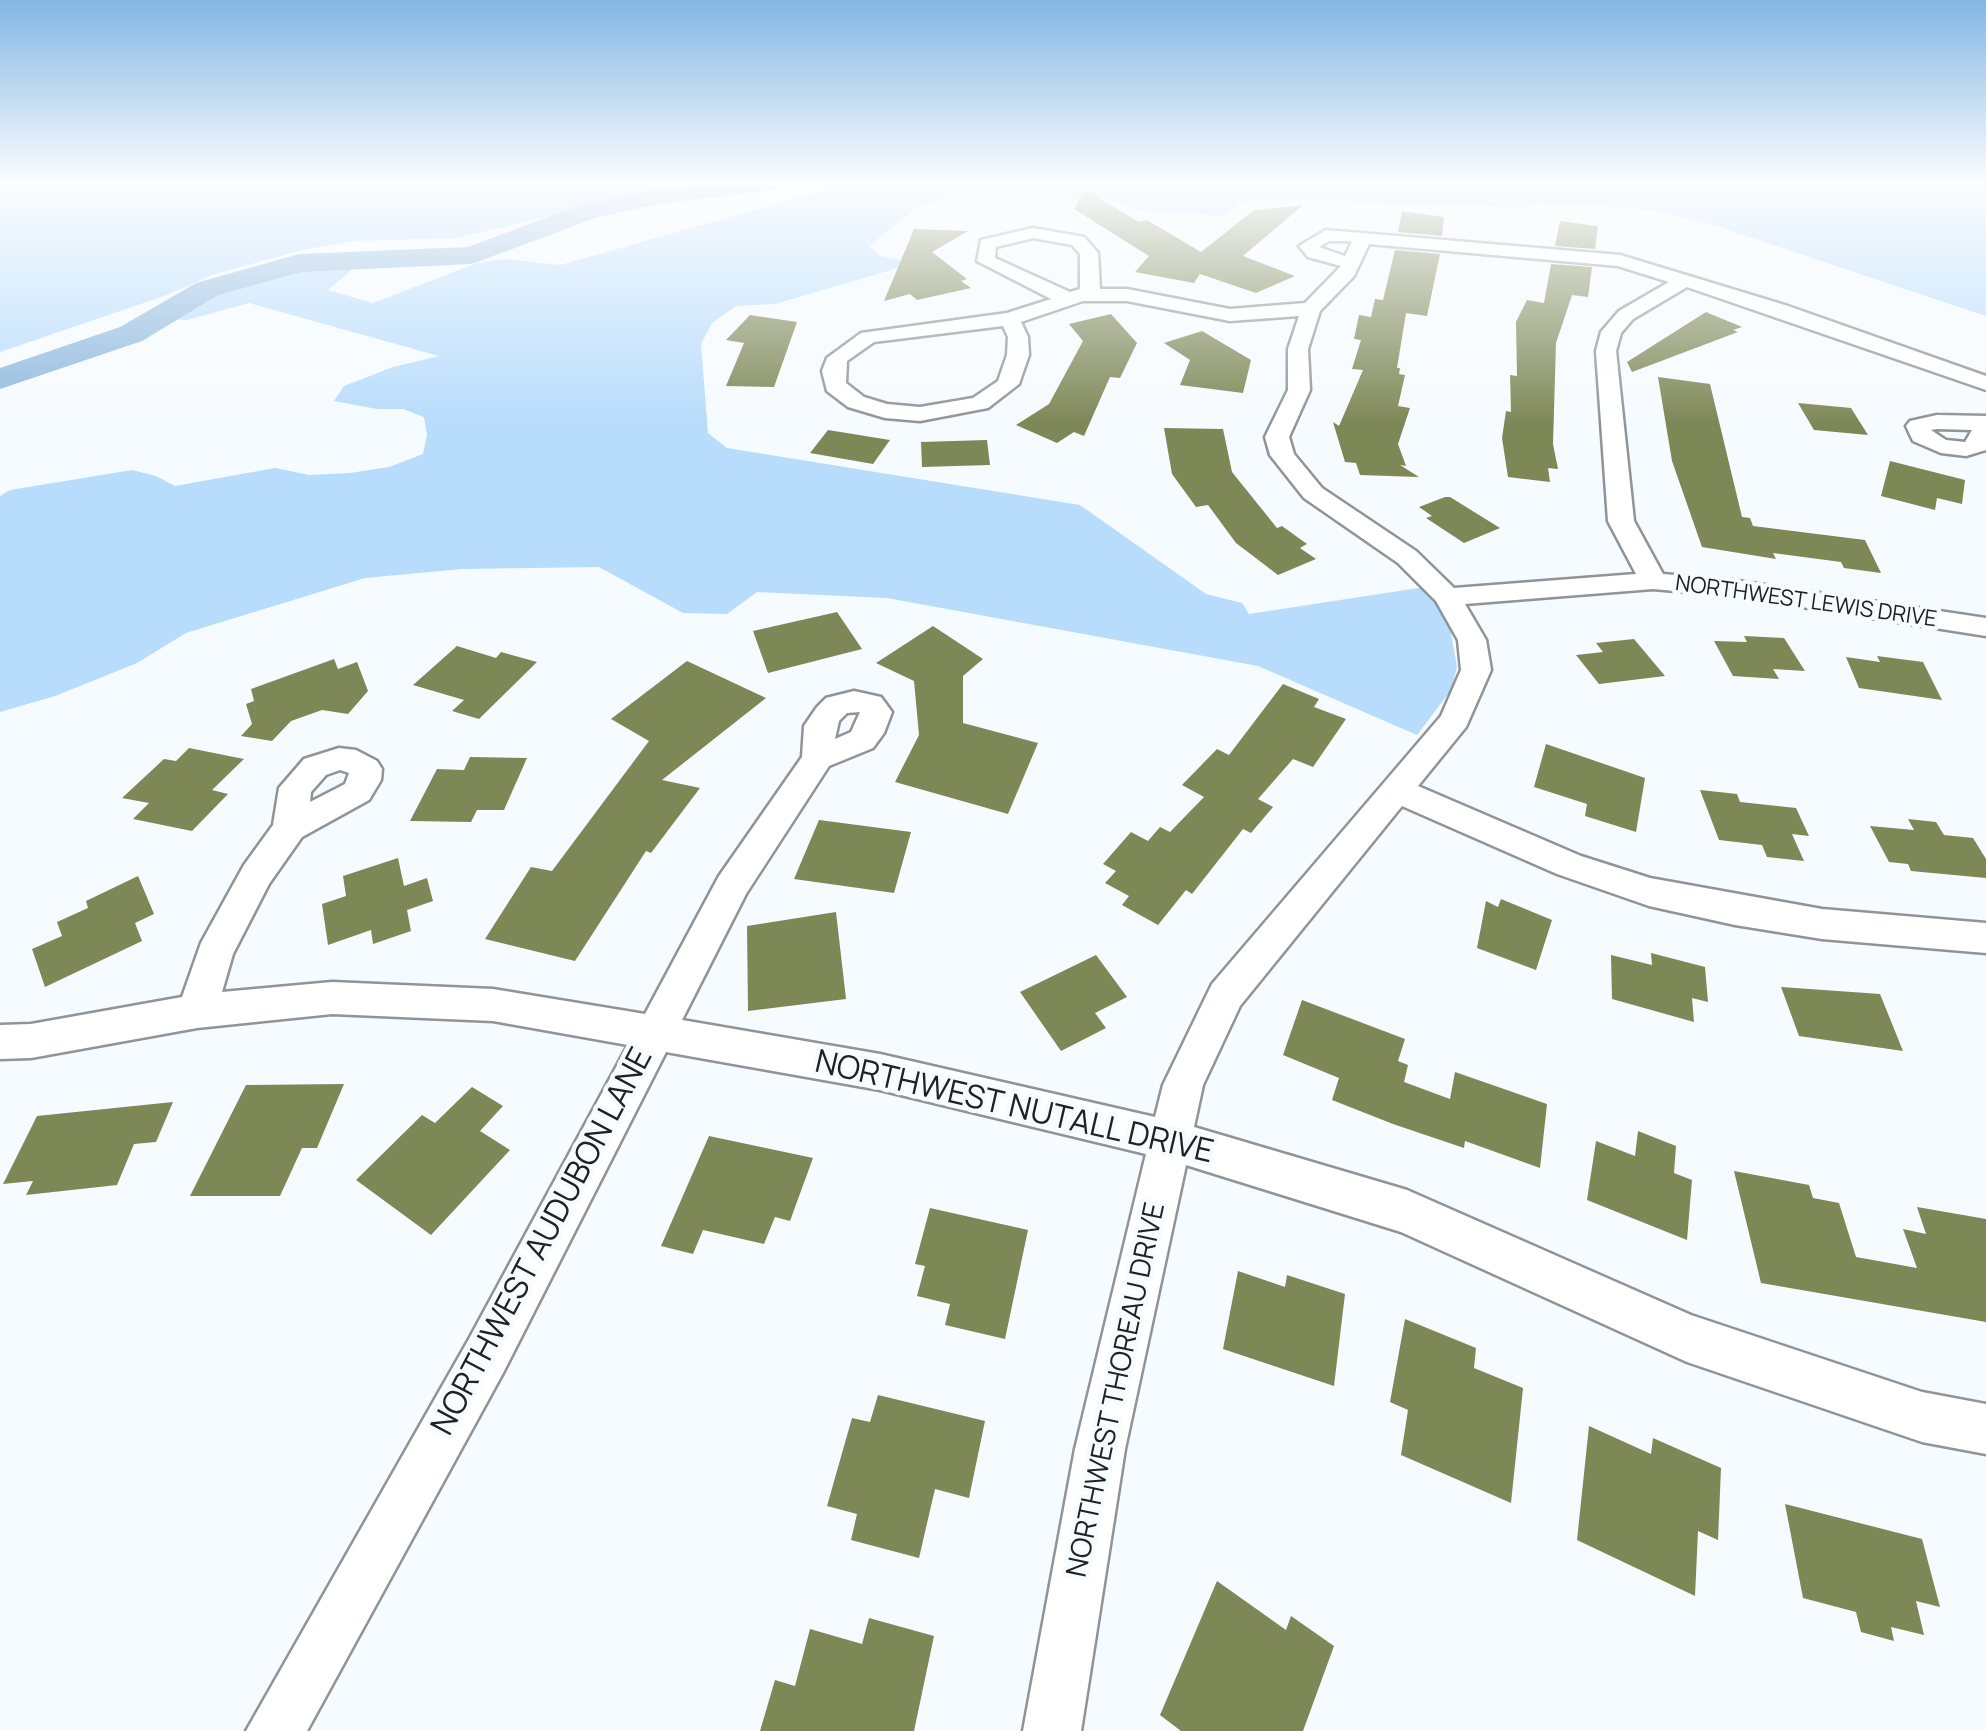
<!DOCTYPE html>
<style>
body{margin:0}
canvas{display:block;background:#f6fbff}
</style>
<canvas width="1986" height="1731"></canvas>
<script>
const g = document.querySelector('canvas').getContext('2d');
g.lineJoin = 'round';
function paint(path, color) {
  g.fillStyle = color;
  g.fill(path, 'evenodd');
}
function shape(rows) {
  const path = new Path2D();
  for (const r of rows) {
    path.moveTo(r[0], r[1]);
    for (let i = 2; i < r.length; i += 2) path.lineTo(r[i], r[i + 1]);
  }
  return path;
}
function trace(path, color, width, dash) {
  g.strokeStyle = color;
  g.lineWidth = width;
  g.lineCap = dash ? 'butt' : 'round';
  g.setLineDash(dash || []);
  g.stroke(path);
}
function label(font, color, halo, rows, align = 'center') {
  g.font = font + ' Manrope,sans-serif';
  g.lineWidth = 9;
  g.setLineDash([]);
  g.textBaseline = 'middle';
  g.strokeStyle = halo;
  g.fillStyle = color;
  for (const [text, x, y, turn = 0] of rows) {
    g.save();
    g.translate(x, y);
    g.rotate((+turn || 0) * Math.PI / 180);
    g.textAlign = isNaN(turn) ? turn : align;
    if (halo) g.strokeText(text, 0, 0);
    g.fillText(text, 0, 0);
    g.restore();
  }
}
paint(shape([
 [0,182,76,182,159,189,182,182,695,182,456,238,352,241,302,250,212,275,167,295,0,352],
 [854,182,1986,182,1986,316,1704,222,1645,209,1539,202,1524,208,1272,198,1240,202,1226,216,1136,210,1118,201,978,192,949,196,920,205,869,246,881,256,915,263,775,304,736,306,712,323,701,344,708,433,727,448,1080,505,1206,594,1242,603,1249,614,1425,587,1449,622,1457,667,1451,690,1417,735,1258,666,887,598,757,592,727,614,683,613,599,567,462,569,365,578,186,633,137,663,55,696,0,712,0,496,10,490,132,470,156,476,175,486,275,468,309,475,350,473,389,467,423,454,427,435,424,417,403,409,377,409,334,401,344,386,393,367,439,356,249,303,187,320,165,319,214,291,259,276,317,265,354,268,328,290,373,303,477,263,504,259,560,265]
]), '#b8dcfc');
paint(shape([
 [711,182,787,182,774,190,658,204,595,218,472,264,301,272,218,295,142,341,0,389,0,368,120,327,196,283,299,254,468,247,577,206,658,188,711,182]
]), '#8eb8de');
paint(shape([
 [1086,190,1139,222,1147,220,1201,252,1254,210,1303,205,1243,256,1295,276,1256,293,1200,274,1194,283,1135,272,1149,256,1074,209],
 [1402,211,1444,217,1442,236,1398,232],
 [1560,221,1598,226,1595,249,1555,246],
 [914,229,968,231,932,252,967,279,961,281,971,288,917,300,910,294,884,301],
 [1395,250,1440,254,1427,316,1406,313,1397,368,1400,368,1399,374,1405,375,1398,406,1410,408,1398,444,1406,466,1400,465,1419,477,1360,475,1356,463,1345,462,1333,422,1339,426,1363,370,1352,369,1361,340,1354,339,1359,315,1371,317,1375,299,1383,300],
 [1551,264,1592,267,1588,297,1572,295,1556,343,1553,444,1558,469,1548,468,1550,482,1508,477,1502,438,1506,411,1511,412,1510,375,1517,376,1516,322,1527,300,1544,303],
 [1706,312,1742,327,1733,330,1738,332,1632,372,1627,362],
 [1111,314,1137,343,1120,378,1110,377,1084,436,1074,432,1057,443,1016,425,1049,404,1083,341,1069,324],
 [750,315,797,322,774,387,726,386,744,343,726,340],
 [1202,331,1251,360,1243,393,1180,385,1190,360,1164,343],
 [1658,377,1710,384,1742,517,1750,518,1753,526,1865,540,1881,573,1844,568,1841,562,1773,553,1776,559,1702,547,1672,461],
 [1798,403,1851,408,1868,435,1814,430],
 [1164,428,1223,429,1232,472,1277,528,1282,526,1307,544,1300,548,1316,559,1278,575,1236,543,1208,505,1196,507,1172,474],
 [828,430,890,440,873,464,810,453],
 [987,440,990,465,922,467,921,442],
 [1890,461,1965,480,1962,504,1937,498,1935,510,1881,496],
 [1445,497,1450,497,1500,528,1464,543,1426,518,1432,516,1419,507],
 [837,612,862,649,768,673,753,631],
 [933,626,983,659,963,676,963,723,1038,743,1008,814,895,782,919,735,914,681,876,663],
 [1744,636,1784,638,1805,671,1773,669,1779,679,1733,676,1714,641,1747,642],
 [1634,639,1665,676,1599,684,1576,655,1603,652,1596,643],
 [457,646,496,658,501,652,537,662,479,719,452,711,464,700,413,685],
 [1877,656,1923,662,1942,700,1859,688,1846,657,1880,662],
 [334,659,338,669,357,662,368,691,348,714,322,710,291,721,272,741,241,736,252,724,246,704,254,701,251,689],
 [687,661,766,698,662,780,700,788,651,853,646,851,575,961,485,939,531,867,552,871,649,741,611,719],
 [1283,684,1319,699,1314,707,1346,719,1313,767,1293,759,1258,799,1273,807,1251,833,1243,829,1192,894,1186,890,1158,925,1122,905,1129,896,1105,883,1116,871,1103,864,1131,832,1148,841,1160,827,1170,832,1204,797,1182,785,1217,749,1229,755],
 [1546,744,1645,778,1636,832,1585,816,1587,804,1534,787],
 [189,748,244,759,212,790,228,794,192,831,133,819,149,803,122,798,164,759,176,761],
 [470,757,527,758,504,810,477,810,471,822,410,821,437,769,464,770],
 [1700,790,1737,794,1740,802,1796,808,1809,836,1792,834,1804,861,1767,857,1762,845,1719,840],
 [1908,819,1936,822,1944,835,1973,838,1986,859,1986,878,1911,871,1908,864,1889,862,1870,826,1914,830],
 [819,820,911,832,894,893,794,879],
 [398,858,404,886,427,878,433,901,407,910,411,931,373,944,371,930,328,945,322,904,346,896,343,876],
 [138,876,154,914,135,923,142,941,45,987,32,949,62,936,57,922,88,908,86,901],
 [1501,899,1552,920,1536,970,1477,948,1486,901,1498,907],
 [836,912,846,999,748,1011,747,926],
 [1651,953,1705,967,1708,1002,1692,998,1694,1022,1612,999,1611,955,1652,965],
 [1096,955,1127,997,1095,1013,1106,1028,1061,1051,1020,992],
 [1781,987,1880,994,1903,1051,1799,1036],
 [1302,1000,1405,1039,1398,1061,1408,1065,1404,1082,1450,1099,1455,1072,1547,1104,1540,1168,1465,1141,1464,1148,1393,1124,1332,1100,1339,1078,1283,1055],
 [344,1084,317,1148,302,1148,280,1196,190,1196,246,1085],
 [472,1087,503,1106,480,1131,510,1150,431,1235,356,1180,422,1115,435,1123],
 [173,1102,156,1142,134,1144,117,1185,26,1195,33,1181,3,1184,37,1116],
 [1638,1131,1676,1146,1674,1173,1692,1180,1687,1240,1587,1200,1596,1141,1635,1156],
 [709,1136,813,1158,790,1221,775,1217,764,1244,703,1230,693,1254,661,1246],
 [1734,1171,1809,1185,1813,1198,1839,1203,1856,1257,1917,1268,1903,1229,1926,1234,1917,1207,1986,1219,1986,1322,1761,1283],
 [930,1208,1028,1230,1005,1339,945,1325,950,1304,917,1296,925,1266,915,1264],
 [1238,1271,1285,1287,1287,1275,1345,1294,1334,1386,1223,1349],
 [1405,1319,1476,1348,1474,1368,1523,1388,1511,1503,1401,1455,1408,1410,1390,1402],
 [878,1395,985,1421,969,1498,935,1489,919,1558,851,1540,857,1514,827,1506,852,1418,870,1422],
 [1589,1426,1651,1454,1653,1438,1721,1468,1718,1540,1698,1531,1695,1596,1577,1540],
 [1785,1504,1922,1539,1940,1607,1916,1601,1924,1635,1891,1627,1894,1641,1861,1632,1856,1612,1803,1598],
 [1217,1581,1286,1630,1291,1616,1334,1646,1303,1731,1181,1731,1160,1715],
 [869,1618,934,1636,914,1731,760,1731,775,1680,795,1686,810,1629,862,1644]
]), '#7e8756');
const street = shape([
 [1033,228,1084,237,1098,253,1100,289,1127,289,1230,309,1305,303,1341,266,1308,257,1299,246,1326,230,1620,255,1788,306,1986,376,1986,390,1687,287,1633,319,1621,333,1616,351,1634,521,1663,574,1732,580,1986,618,1986,636,1732,596,1653,589,1465,604,1486,640,1491,670,1466,727,1418,786,1581,856,1650,878,1822,909,1986,923,1986,953,1822,939,1735,925,1649,906,1557,874,1402,806,1240,1006,1203,1085,1194,1127,1407,1190,1691,1315,1922,1392,1986,1404,1986,1454,1922,1442,1687,1362,1401,1232,1186,1165,1125,1449,1081,1731,1023,1731,1075,1449,1146,1154,880,1090,666,1052,503,1373,307,1731,246,1731,469,1339,628,1045,493,1021,332,1014,197,1028,31,1058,0,1059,0,1025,31,1024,182,997,201,943,244,865,273,825,279,788,304,759,339,748,356,750,377,761,382,769,381,780,369,800,302,837,269,884,233,954,222,992,332,982,493,989,645,1014,719,876,802,757,804,726,817,707,826,698,854,691,881,697,892,712,884,733,873,748,829,766,746,894,682,1020,880,1054,1155,1117,1163,1085,1212,984,1441,716,1461,670,1458,640,1436,601,1398,563,1304,498,1270,455,1265,437,1288,390,1288,349,1299,316,1230,321,1127,301,1083,301,1021,322,1028,337,1029,355,1019,384,988,408,920,421,885,418,848,407,827,391,822,371,827,358,861,333,1007,313,1051,299,977,261,981,240,1033,228],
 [1033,238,1072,245,1080,254,1080,289,1070,292,995,258,996,247,1033,238],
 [1329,241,1345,241,1352,242,1345,256,1319,247,1329,241],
 [1369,244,1618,266,1669,282,1619,311,1601,332,1596,351,1608,521,1636,574,1454,588,1416,551,1322,488,1294,454,1289,437,1310,390,1308,349,1320,311,1354,276,1369,244],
 [1003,326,1008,337,1007,355,998,381,973,398,920,407,887,404,864,397,846,383,847,361,874,342,1003,326],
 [860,712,851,732,835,739,839,721,847,713,860,712],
 [340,770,349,773,345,784,310,802,311,792,326,775,340,770],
 [1937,415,1986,416,1986,450,1966,456,1941,453,1913,441,1906,426,1910,421,1937,415],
 [1931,430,1937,429,1972,430,1965,442,1946,440,1931,430]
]);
trace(street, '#909498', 5);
paint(street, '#fff');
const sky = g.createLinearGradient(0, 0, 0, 424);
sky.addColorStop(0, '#84b6e4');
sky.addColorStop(0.43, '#fbfdff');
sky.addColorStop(1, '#fbfdff00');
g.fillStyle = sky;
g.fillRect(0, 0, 1986, 424);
label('22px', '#202123', '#f6fbff', [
 ["NORTHWEST LEWIS DRIVE",1806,602,8]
]);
label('28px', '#202123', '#f6fbff', [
 ["NORTHWEST THOREAU DRIVE",1117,1390,-78]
]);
label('32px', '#202123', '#f6fbff', [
 ["NORTHWEST NUTALL DRIVE",1014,1108,13],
 ["NORTHWEST AUDUBON LANE",543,1242,-62]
]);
</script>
